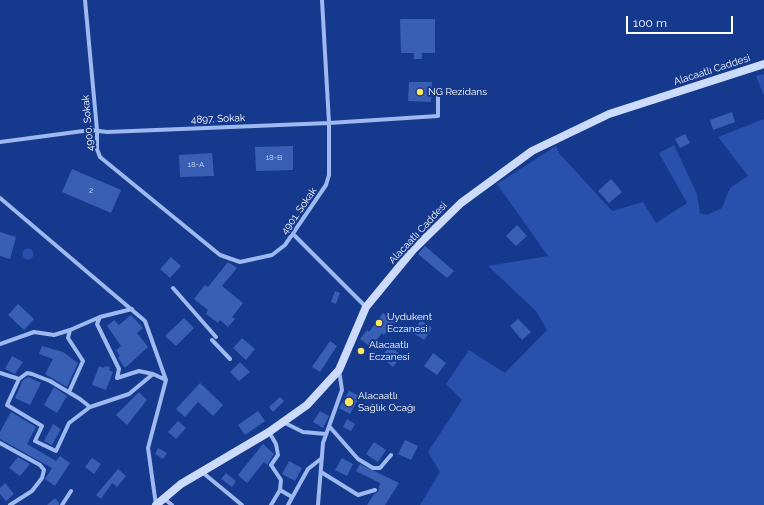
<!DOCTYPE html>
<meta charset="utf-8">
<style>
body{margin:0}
#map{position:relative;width:764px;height:505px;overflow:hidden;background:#15398d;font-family:Raleway,sans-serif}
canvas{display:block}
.scale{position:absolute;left:626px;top:16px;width:107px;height:18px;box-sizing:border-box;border:2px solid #fff;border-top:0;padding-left:5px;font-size:12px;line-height:14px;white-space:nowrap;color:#fff;-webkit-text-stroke:3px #15398d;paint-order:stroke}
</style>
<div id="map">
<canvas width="764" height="505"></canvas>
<div class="scale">100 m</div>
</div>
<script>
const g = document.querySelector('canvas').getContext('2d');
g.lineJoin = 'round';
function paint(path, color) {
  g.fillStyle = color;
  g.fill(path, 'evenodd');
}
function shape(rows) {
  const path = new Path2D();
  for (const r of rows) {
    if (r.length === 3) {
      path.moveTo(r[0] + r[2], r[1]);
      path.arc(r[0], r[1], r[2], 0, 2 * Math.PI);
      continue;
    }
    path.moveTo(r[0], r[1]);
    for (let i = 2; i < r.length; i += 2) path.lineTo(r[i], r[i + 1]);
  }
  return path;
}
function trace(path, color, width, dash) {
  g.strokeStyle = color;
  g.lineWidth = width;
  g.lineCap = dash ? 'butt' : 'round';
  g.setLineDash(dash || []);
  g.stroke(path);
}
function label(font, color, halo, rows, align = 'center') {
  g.font = font + ' Raleway,sans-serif';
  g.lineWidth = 4;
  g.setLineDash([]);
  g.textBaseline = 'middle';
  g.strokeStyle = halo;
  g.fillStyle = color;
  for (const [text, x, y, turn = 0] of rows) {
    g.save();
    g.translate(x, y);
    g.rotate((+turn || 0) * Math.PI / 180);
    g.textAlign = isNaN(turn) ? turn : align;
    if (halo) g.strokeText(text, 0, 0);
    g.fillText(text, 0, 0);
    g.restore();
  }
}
paint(shape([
 [764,74,764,96,756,76],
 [764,119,764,505,420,505,440,472,428,452,462,400,446,384,469,350,505,373,547,330,536,311,488,266,548,256,497,184,556,146,559,153,612,211,643,202,656,223,687,203,659,153,674,145,697,194,700,213,707,215,722,208,730,188,748,176,718,137],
 [28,254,5.5]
]), '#2751ac');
paint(shape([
 [400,19,435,19,435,53,422,53,422,59,414,59,414,53,401,53],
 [409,82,432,82,431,102,408,101],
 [732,112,735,122,713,130,710,120],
 [685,134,690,143,680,148,675,139],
 [293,146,293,170,256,171,255,147],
 [212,153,214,176,180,177,179,155],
 [72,169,121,190,111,213,62,192],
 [611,179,622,192,609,203,598,191],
 [517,225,527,236,516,246,506,236],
 [0,232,16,237,10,259,0,256],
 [425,246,454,271,447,278,418,254],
 [171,257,181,266,170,278,160,269],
 [228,262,237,268,222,286,243,303,232,317,235,319,228,327,220,320,218,323,206,314,208,310,194,299,205,285,208,287],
 [335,291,340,293,336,304,331,302],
 [18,304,34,319,24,330,8,315],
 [383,313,395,322,384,335,382,333,371,347,360,339,367,330,369,332],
 [131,315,143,328,137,333,148,347,125,368,118,358,120,356,116,350,121,346,107,326,114,320,119,325],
 [184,318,194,328,176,346,165,336],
 [518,319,531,332,522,340,510,326],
 [421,320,432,328,424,340,412,332],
 [242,338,255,349,246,360,233,348],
 [330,341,337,346,320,372,312,367],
 [42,346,63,352,78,363,67,387,45,374,53,359,39,354],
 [390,346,402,356,393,367,381,357],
 [433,353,446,363,437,375,424,366],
 [12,356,23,362,15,374,5,369],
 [240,362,250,372,239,381,230,372],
 [99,366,104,368,105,366,110,367,109,370,113,372,106,390,92,385],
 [28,377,41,383,30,405,15,398,23,380],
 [200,383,223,405,213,416,198,402,185,417,176,409],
 [54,387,67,396,57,413,44,405],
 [349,391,360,396,350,414,339,408],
 [139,392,147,400,127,425,116,415],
 [280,397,284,401,273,412,269,407],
 [258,411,265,421,245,435,238,425],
 [320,411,329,416,323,428,313,422],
 [11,412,36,427,27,444,56,461,60,456,70,463,55,486,45,479,52,468,0,439,0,432],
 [347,419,355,424,351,431,343,427],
 [178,421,186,428,176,439,168,432],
 [53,424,61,429,52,445,44,441],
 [405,440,418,446,411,460,398,454],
 [374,442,386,450,378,462,366,454],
 [263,444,274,454,267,465,264,462,247,483,238,475],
 [158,448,167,453,163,459,155,454],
 [18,457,30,464,20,476,9,468],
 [92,458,101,464,94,474,85,467],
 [342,458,353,464,347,476,335,470],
 [289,461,302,468,295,481,282,474],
 [360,464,399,483,385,505,367,505,374,494,378,492,380,483,356,471],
 [118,469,126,476,117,487,112,483,101,499,96,495],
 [226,473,236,481,232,487,221,479],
 [5,483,14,494,6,501,0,494,0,488],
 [55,498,59,503,59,505,47,505]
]), '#395fb4');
trace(shape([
 [85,0,97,130,97,149,100,157,220,255,240,262,272,255,285,245,326,185,329,175,329,123,322,0],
 [0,142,91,130,107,132,329,123,438,116,438,91],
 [0,198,145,321,166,380,148,448,156,505],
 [293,234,366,307],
 [173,288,216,337],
 [100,317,97,324,119,369,117,378,139,371,153,374],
 [212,340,230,359],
 [0,344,34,332,54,335,70,330],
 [0,373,19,379,27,373,32,374,50,381,80,399,90,407],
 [19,379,7,405,42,426,35,441,56,451,69,423,90,407,129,394,153,374,166,380],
 [69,392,83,361,68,338,70,330,100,317,132,309],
 [283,422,303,432,326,434],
 [329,426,358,459,373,468,380,468,391,455],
 [269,432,276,444,278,455,271,465,281,480,280,490],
 [0,443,40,465,44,470,42,478,32,491,10,505],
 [202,472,242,505],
 [321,472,358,495,375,490],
 [163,498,172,505],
 [62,505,71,491],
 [271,505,280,490,292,497],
 [288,505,308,469,322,458],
 [318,505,323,443,342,390,339,370]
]), '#9eb8f0', 4);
trace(shape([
 [156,505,181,484,269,432,307,405,339,370,366,307,413,250,461,203,532,151,609,114,764,64]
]), '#ccdafb', 8);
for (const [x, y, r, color] of [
 [420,92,4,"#ffe65d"],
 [379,323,4,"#ffe65d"],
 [361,351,4,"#ffe65d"],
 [349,402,5,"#ffe65d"]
]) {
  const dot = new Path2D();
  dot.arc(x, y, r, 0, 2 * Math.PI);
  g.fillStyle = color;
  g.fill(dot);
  trace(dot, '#15398d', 1.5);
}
label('8px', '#ced7ec', null, [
 ["18-B",274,158],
 ["18-A",196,165],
 ["2",91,191]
]);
label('10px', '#fff', '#15398d', [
 ["Alacaatlı Caddesi",712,70,-18],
 ["4897. Sokak",218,119,-2],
 ["4900. Sokak",88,123,-95],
 ["4901. Sokak",299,211,-55],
 ["Alacaatlı Caddesi",418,233,-47]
]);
label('10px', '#fff', '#15398d', [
 ["NG Rezidans",428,92],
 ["Uydukent",387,317],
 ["Eczanesi",387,329],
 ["Alacaatlı",369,345],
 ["Eczanesi",369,357],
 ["Alacaatlı",358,396],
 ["Sağlık Ocağı",358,408]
], 'left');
</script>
